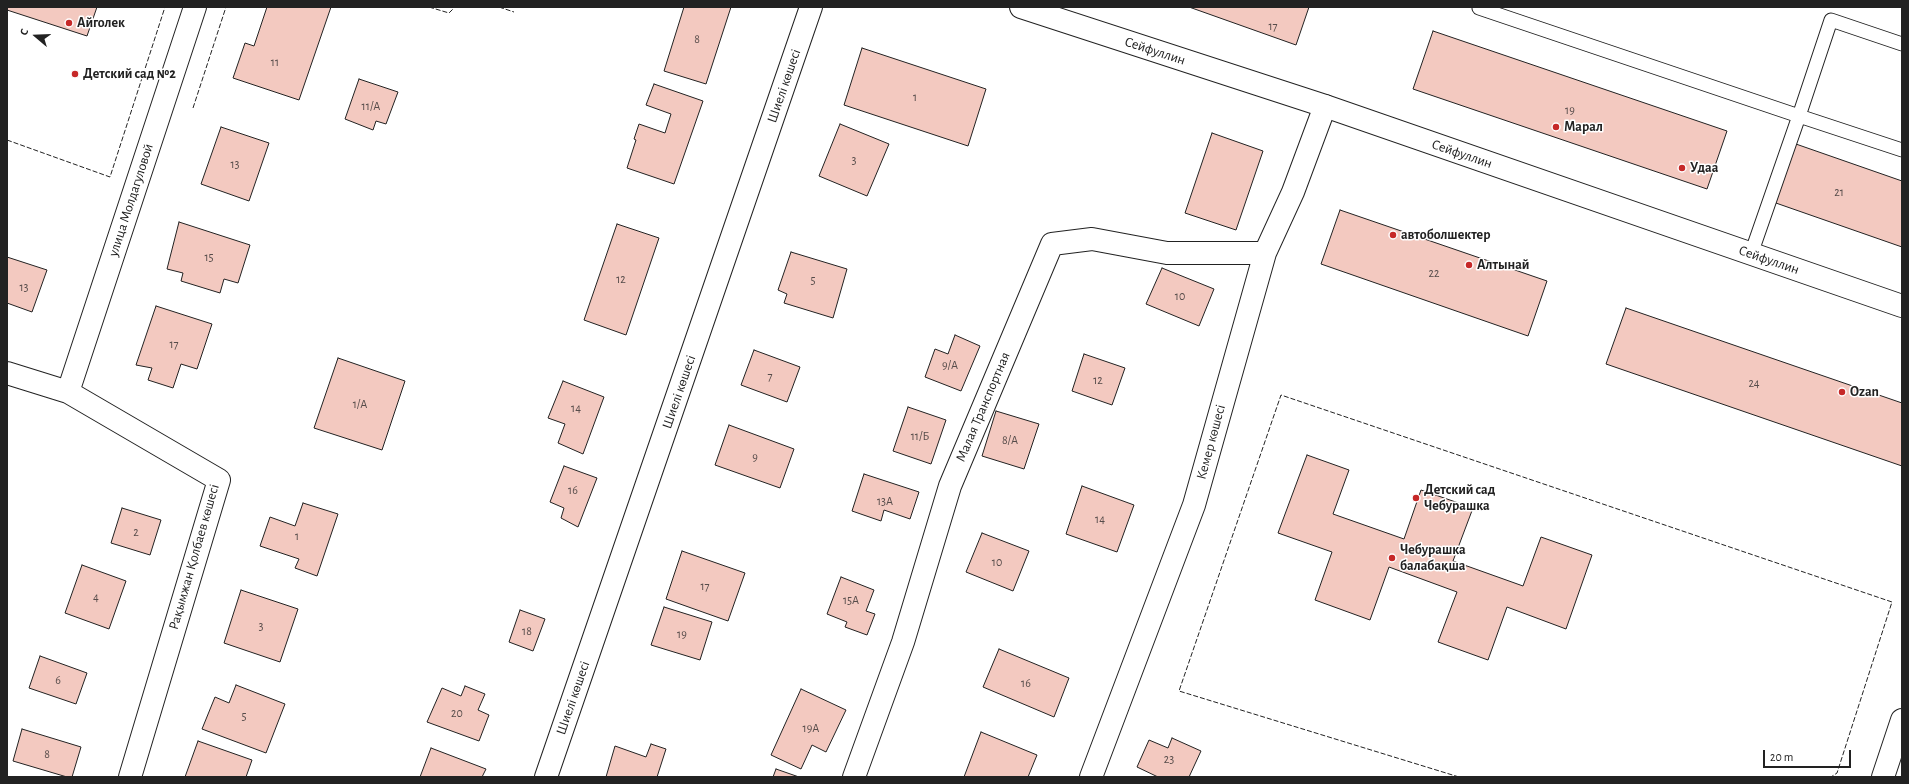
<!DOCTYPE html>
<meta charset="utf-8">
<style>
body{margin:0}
#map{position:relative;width:1909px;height:784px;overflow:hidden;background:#fff;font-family:"Alegreya Sans",sans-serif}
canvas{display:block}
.frame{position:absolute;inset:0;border:8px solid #222;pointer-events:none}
.north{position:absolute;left:16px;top:16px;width:40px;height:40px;-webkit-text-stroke:3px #fff;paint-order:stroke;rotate:289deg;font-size:11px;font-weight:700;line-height:16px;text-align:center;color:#222}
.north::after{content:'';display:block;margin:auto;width:14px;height:18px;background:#222;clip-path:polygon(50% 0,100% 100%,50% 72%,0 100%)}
.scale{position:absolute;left:1763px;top:750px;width:88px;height:18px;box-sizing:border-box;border:2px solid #222;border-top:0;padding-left:5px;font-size:12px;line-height:14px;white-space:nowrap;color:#222;-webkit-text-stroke:3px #fff;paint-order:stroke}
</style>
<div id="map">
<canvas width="1909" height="784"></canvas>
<div class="frame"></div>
<div class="north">С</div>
<div class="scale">20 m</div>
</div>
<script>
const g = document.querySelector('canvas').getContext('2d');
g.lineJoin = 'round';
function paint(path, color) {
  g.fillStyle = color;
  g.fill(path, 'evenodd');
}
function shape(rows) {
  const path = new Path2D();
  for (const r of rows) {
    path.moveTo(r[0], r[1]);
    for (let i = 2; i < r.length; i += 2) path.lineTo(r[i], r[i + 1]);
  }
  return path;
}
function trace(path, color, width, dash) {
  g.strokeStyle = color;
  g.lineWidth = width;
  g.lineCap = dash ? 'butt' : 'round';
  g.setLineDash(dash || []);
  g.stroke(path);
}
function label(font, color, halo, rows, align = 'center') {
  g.font = font + ' "Alegreya Sans",sans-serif';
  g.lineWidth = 3;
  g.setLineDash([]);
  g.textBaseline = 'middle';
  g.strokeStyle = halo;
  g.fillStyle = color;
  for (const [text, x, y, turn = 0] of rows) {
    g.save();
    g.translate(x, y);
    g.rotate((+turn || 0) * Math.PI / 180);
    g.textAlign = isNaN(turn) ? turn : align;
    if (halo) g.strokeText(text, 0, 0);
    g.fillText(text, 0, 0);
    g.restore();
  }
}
const building = shape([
 [7,7,97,7,87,36,7,10,7,7],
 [267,7,331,7,299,100,233,78,245,43,254,46,267,7],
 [684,7,731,7,706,84,664,71,684,7],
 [1189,7,1309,7,1296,45,1189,7],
 [1433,31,1727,131,1707,189,1413,89,1433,31],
 [862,48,986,89,968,146,844,105,862,48],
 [359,79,398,92,386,124,376,121,373,130,345,119,359,79],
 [654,84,703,101,674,184,627,168,636,140,634,139,639,124,665,133,671,114,646,105,654,84],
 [840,124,889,144,867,196,819,176,840,124],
 [221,127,269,143,249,201,201,184,221,127],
 [1212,133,1263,151,1236,230,1185,213,1212,133],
 [1793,143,1902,181,1902,247,1773,202,1793,143],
 [1340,210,1547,281,1528,336,1321,264,1340,210],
 [179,222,250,245,238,283,224,279,220,293,181,281,183,273,167,269,179,222],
 [617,224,659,238,626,335,584,320,617,224],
 [791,252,847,269,833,318,784,303,787,294,778,290,791,252],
 [7,257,47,270,32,312,7,303,7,257],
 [1162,268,1214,289,1199,326,1146,304,1162,268],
 [156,306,212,324,197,369,181,364,173,388,148,380,152,368,136,365,156,306],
 [1626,308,1902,403,1902,466,1606,364,1626,308],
 [955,335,980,346,961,391,925,377,935,349,948,354,955,335],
 [754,350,800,367,787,402,741,385,754,350],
 [1084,354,1125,368,1112,405,1072,391,1084,354],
 [338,358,405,381,382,450,314,428,338,358],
 [563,381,604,397,583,454,558,443,565,424,548,418,563,381],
 [908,407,946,420,931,464,893,451,908,407],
 [996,411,1039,424,1024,469,982,456,996,411],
 [729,425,794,449,780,488,715,465,729,425],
 [1307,455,1349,470,1333,514,1404,539,1421,490,1473,508,1453,561,1523,586,1541,537,1592,555,1566,629,1507,607,1488,660,1438,642,1457,592,1389,567,1370,620,1315,600,1332,552,1278,533,1307,455],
 [564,466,597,478,578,527,561,518,564,508,550,502,564,466],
 [864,474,919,492,910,519,884,510,881,521,852,511,864,474],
 [1082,486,1134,505,1117,552,1066,534,1082,486],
 [303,503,338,514,317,576,295,568,299,559,260,546,270,517,295,526,303,503],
 [122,508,161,520,150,555,111,543,122,508],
 [982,533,1029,551,1013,591,966,572,982,533],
 [682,551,745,573,728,621,666,599,682,551],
 [82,565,126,581,109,629,65,613,82,565],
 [841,577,874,590,866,611,875,614,867,635,845,627,847,622,827,614,841,577],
 [241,590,298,609,280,662,224,643,241,590],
 [664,607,712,622,700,660,651,645,664,607],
 [520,610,545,619,533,651,509,642,520,610],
 [999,649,1069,678,1054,717,983,687,999,649],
 [40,656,87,673,76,704,29,688,40,656],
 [236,685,285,704,266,753,202,729,215,697,229,703,236,685],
 [465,686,485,694,478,710,489,715,479,741,427,722,442,688,461,696,465,686],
 [801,689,846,710,826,752,812,745,801,769,771,755,801,689],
 [22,729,81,747,72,777,67,777,13,761,22,729],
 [981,732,1037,755,1028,777,964,777,981,732],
 [1172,738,1201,751,1189,777,1158,777,1137,767,1149,740,1168,748,1172,738],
 [198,741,252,760,246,777,185,777,198,741],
 [651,744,666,749,657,777,606,777,615,746,646,757,651,744],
 [431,748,486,769,482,777,420,777,431,748],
 [776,769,799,777,773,777,776,769]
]);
paint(building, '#f3c9c0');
trace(building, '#222', 1);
const service = shape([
 [1479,8,1799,116,1751,254],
 [1902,44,1831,20,1799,116,1902,150]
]);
const minor = shape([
 [7,373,68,392,219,480,130,777],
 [68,392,195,7],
 [546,777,811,7],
 [854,777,903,642,950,486,1052,244,1092,239,1167,253,1265,253],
 [1091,777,1194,505,1265,253,1293,192,1325,106],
 [1883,777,1902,720]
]);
const tertiary = shape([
 [1021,7,1325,106,1902,306]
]);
trace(service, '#222', 15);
trace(minor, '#222', 24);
trace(tertiary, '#222', 24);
trace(service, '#fff', 13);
trace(minor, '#fff', 22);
trace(tertiary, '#fff', 22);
trace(shape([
 [429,7,449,13,455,7],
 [499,7,514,12],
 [193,108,226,7],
 [7,140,110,177,165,7],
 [1459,777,1179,691,1281,395,1892,602,1837,773,1831,777]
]), '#222', 1, [5, 2]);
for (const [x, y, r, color] of [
 [69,23,4,"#c62828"],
 [75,74,4,"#c62828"],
 [1556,127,4,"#c62828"],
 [1682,168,4,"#c62828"],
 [1393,235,4,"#c62828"],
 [1469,265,4,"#c62828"],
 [1842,392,4,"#c62828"],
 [1416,498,4,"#c62828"],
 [1392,558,4,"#c62828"]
]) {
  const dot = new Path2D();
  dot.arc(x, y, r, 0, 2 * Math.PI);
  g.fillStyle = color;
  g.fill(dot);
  trace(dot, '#fff', 1.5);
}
label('12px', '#564c4a', null, [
 ["17",1273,26],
 ["8",697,39],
 ["11",275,62],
 ["1",915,97],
 ["11/А",371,106],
 ["19",1570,110],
 ["3",854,160],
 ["13",235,164],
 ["21",1839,192],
 ["15",209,257],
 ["22",1434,273],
 ["12",621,279],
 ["5",813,280],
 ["13",24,287],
 ["10",1180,296],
 ["17",174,344],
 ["9/А",950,365],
 ["7",770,376],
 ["12",1098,380],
 ["24",1754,383],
 ["1/А",360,404],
 ["14",576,408],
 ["11/Б",920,436],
 ["8/А",1010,440],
 ["9",755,457],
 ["16",573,490],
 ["13А",885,501],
 ["14",1100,519],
 ["2",136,532],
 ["1",297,536],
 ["10",997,562],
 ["17",705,586],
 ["4",96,597],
 ["15А",851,600],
 ["3",261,626],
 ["18",527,631],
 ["19",682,634],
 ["6",58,680],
 ["16",1026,683],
 ["20",457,713],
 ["5",244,716],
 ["19А",811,728],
 ["8",47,754],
 ["23",1169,759]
]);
label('bold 14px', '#222', '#fff', [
 ["Айголек",77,23],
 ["Детский сад №2",83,74],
 ["Марал",1564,127],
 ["Удаа",1690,168],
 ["автоболшектер",1401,235],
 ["Алтынай",1477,265],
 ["Ozan",1850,392],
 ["Детский сад",1424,490],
 ["Чебурашка",1424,506],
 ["Чебурашка",1400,550],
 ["балабақша",1400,566]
], 'left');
label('14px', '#222', '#fff', [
 ["Сейфуллин",1155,51,18],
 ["Шиелі көшесі",784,86,-71],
 ["Сейфуллин",1462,154,19],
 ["улица Молдагуловой",131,200,-72],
 ["Сейфуллин",1769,260,19],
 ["Шиелі көшесі",679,392,-71],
 ["Малая Транспортная",983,407,-67],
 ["Кемер көшесі",1211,442,-75],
 ["Рақымжан Қолбаев көшесі",194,557,-74],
 ["Шиелі көшесі",573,698,-71]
]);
</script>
